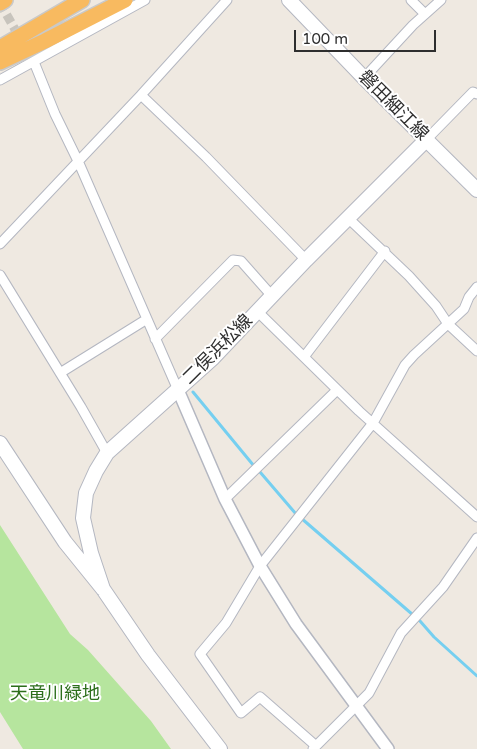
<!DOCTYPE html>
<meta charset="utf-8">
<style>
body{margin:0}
#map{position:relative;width:477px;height:749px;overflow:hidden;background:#efe9e1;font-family:"Varela Round",sans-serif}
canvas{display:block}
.scale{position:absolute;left:294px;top:30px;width:142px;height:22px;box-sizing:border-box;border:2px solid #2e2e2e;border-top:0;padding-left:6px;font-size:15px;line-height:18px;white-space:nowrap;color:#2e2e2e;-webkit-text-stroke:4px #fff;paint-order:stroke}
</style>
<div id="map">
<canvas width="477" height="749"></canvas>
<div class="scale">100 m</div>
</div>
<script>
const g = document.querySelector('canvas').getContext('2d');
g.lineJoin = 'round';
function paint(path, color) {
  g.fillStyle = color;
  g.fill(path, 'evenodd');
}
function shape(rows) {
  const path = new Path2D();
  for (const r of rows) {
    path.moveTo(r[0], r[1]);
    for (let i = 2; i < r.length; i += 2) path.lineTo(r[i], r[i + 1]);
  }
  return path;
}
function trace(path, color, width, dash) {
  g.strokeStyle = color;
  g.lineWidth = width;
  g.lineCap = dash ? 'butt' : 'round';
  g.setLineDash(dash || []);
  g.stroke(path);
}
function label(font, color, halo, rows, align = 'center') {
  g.font = font + ' "Varela Round","Noto Sans JP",sans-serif';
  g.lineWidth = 4;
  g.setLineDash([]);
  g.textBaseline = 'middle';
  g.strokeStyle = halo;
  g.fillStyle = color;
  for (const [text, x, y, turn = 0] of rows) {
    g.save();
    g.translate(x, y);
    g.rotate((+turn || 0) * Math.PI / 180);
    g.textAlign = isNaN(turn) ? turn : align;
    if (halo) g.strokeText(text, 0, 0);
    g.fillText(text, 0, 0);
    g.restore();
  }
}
paint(shape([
 [0,525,70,634,88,650,151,721,171,749,23,749,0,712]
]), '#b6e59e');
trace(shape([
 [193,392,254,466],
 [260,472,296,514],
 [301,518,420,621,434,637,477,676]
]), '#75cff0', 3);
trace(shape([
 [0,3,21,40]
]), '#c8c4bd', 9, [9, 4.5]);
const minor = shape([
 [411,0,425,14],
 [34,62,55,114,78,161,178,390],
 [364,78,413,25,441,0],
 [0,80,145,0],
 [141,95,227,0],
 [426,140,473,92,477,94],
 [348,218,409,276,436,306,448,324,477,351],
 [0,244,141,95,206,157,306,260],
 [0,275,81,407,107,453],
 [257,311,359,411,477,517],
 [155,339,233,260,241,261,272,296],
 [304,357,385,251],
 [60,373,147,319],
 [225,499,337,390],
 [316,746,260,697,241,713,200,654,226,623,260,566,373,423,405,365,414,355,464,309,469,297,477,287],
 [313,749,369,693,401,633,443,587,477,538]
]);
const tertiary = shape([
 [178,390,225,499,260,566,296,624,388,749]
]);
const secondary = shape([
 [289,0,364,78,477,190],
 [0,443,65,542,103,589,148,655,220,749],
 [103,589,91,553,83,518,86,493,96,471,107,453,213,358,306,260,426,140]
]);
const trunk = shape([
 [0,3,5,0],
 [0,48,82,0],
 [0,62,45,41,125,0]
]);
trace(minor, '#b4b7c1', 11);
trace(tertiary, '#b4b7c1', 14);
trace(secondary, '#b4b7c1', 16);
trace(trunk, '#c9c9c9', 18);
trace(minor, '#fff', 9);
trace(tertiary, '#fff', 11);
trace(secondary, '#fff', 14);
trace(trunk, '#f8ba60', 15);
label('18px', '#2e2e2e', '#fff', [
 ["磐田細江線",393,106,45],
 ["二俣浜松線",218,350,-45]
]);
label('18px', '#2c6e1b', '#fff', [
 ["天竜川緑地",55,694]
]);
</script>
